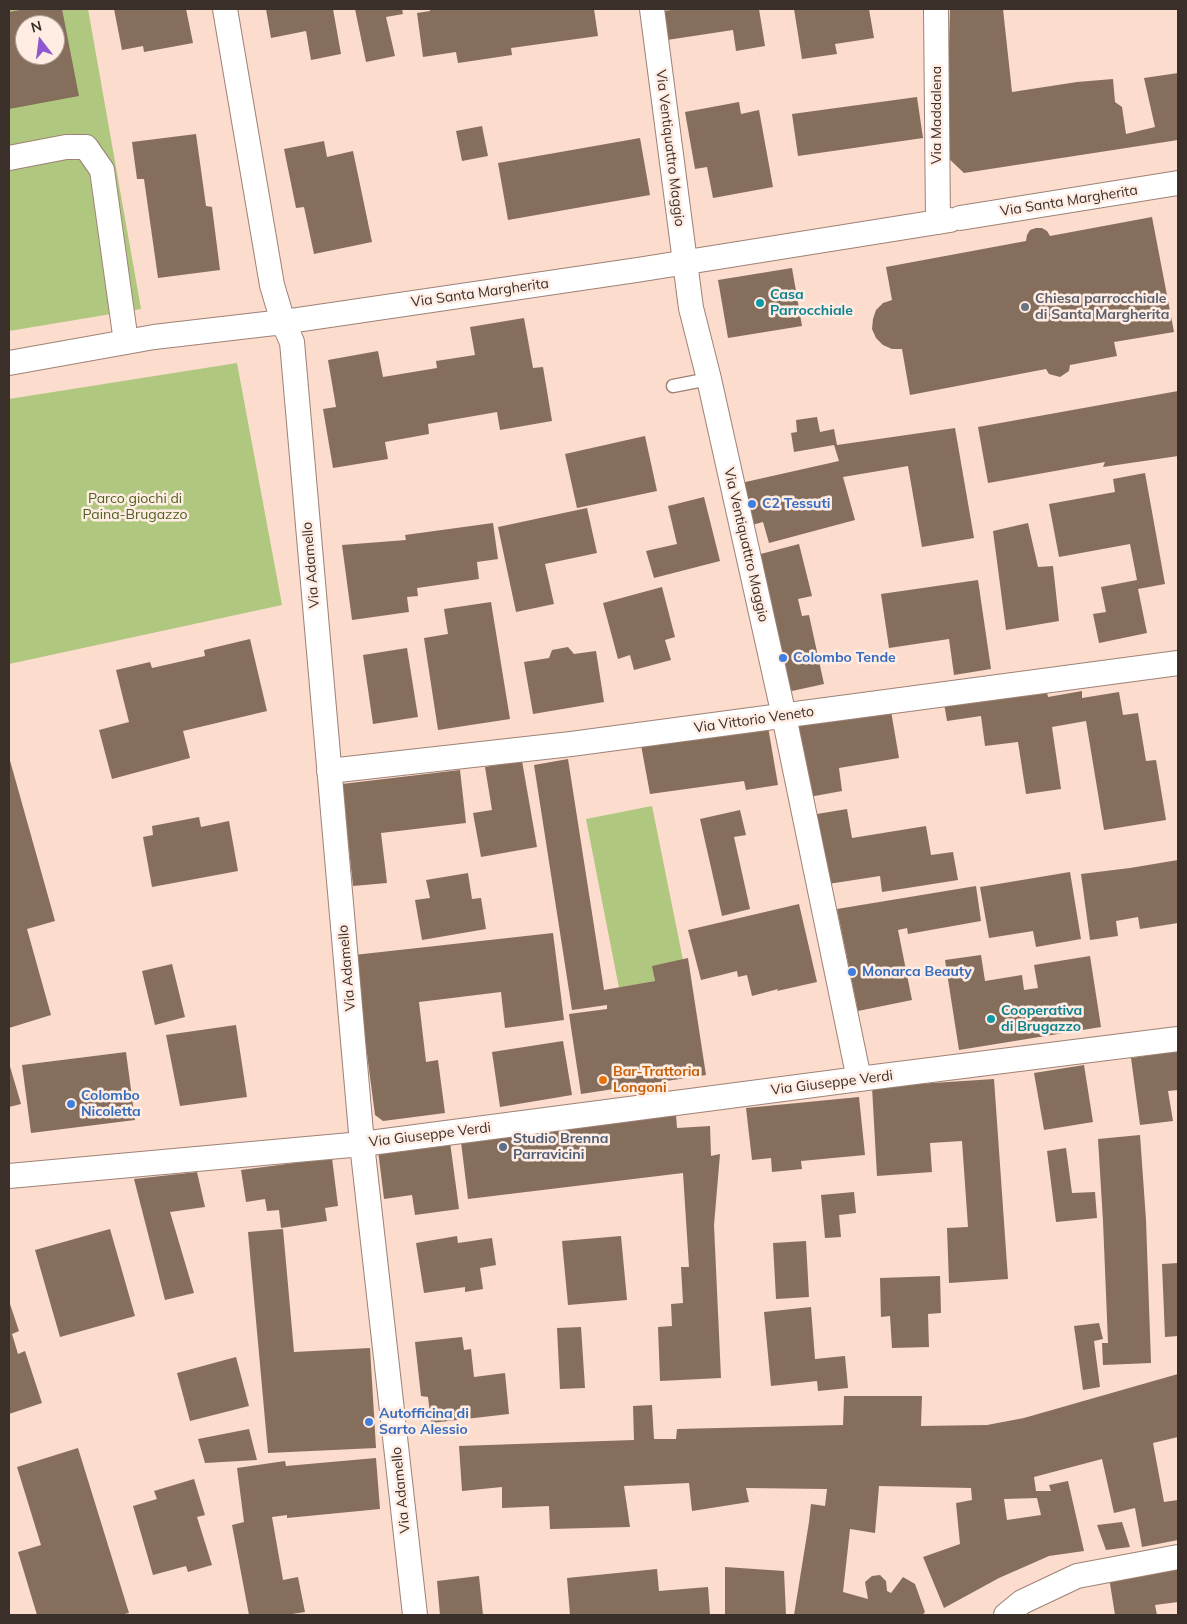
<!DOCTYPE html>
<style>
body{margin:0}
#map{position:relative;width:1187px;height:1624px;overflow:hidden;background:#fbdccd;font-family:Mulish,sans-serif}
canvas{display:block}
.frame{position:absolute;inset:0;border:10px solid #3b2f2a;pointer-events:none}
.north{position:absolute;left:15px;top:15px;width:50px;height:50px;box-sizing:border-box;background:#ffece3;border:1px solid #b1a099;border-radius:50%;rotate:345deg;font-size:14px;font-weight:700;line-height:20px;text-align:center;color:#3b2f2a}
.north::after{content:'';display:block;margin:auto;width:18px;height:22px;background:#9058d0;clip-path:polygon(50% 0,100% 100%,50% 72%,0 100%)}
</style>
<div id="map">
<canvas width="1187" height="1624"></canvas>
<div class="frame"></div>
<div class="north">N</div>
</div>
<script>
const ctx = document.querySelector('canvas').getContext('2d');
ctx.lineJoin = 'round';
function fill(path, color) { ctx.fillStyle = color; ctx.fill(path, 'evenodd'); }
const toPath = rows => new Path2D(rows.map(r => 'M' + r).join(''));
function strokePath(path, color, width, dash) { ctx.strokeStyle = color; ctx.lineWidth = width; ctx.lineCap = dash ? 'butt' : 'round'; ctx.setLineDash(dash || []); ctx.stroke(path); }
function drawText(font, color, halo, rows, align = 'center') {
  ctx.font = font + ' Mulish,sans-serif'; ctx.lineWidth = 5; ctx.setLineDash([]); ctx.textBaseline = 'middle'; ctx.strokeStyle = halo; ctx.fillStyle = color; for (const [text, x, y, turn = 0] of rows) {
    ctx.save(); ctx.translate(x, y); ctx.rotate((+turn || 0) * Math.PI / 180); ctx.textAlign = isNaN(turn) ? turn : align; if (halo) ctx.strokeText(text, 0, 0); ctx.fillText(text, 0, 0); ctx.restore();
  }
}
const green = toPath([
 [9,9,88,9,141,309,9,331],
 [25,25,55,25,55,55,25,55],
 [237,363,282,605,9,664,9,399],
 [652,806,683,960,653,966,655,981,619,988,586,819]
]);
const building = toPath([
 [26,9,62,9,79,96,9,109,9,12],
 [25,25,55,25,55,55,25,55],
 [114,9,186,9,193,43,144,52,143,46,122,50],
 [266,9,333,9,341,54,311,60,306,31,271,38],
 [355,9,402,9,403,14,386,17,395,56,366,62],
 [430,9,594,9,598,36,511,48,512,55,458,63,456,52,423,57,417,13,430,11],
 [680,9,759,9,765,46,736,51,733,30,667,40,663,11],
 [794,9,869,9,874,38,835,44,837,54,802,59],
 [950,9,1003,9,1012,92,1077,82,1113,79,1115,102,1122,107,1126,134,1155,127,1144,78,1178,73,1178,140,964,173,946,156],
 [917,97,923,138,798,156,792,114],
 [739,102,741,114,759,110,773,187,713,198,707,167,695,169,685,112],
 [482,126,488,156,462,161,456,131],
 [196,134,206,206,212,207,220,270,158,278,144,179,137,179,132,142],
 [640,138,650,195,508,220,498,163],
 [324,141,327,157,353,151,372,242,314,254,304,207,296,208,284,149],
 [1152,217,1174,332,1114,342,1117,356,1070,365,1069,371,1060,377,1049,374,1046,369,910,395,902,349,892,349,883,345,876,338,872,329,873,319,876,310,883,303,892,300,886,267,1026,241,1027,235,1030,230,1036,228,1042,228,1047,231,1050,236],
 [792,268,802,326,728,338,718,280],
 [524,318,533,368,543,367,552,421,500,430,497,412,428,424,429,434,385,442,388,459,333,468,323,409,336,407,328,360,378,351,383,377,437,368,436,361,475,355,470,327],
 [1178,391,1178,456,1103,467,1105,462,988,483,978,427],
 [817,417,820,432,834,429,837,445,955,428,974,538,922,547,908,466,843,477,855,520,769,543,763,522,752,525,741,483,839,461,834,445,794,452,791,433,797,432,796,420],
 [645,436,657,491,577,508,565,454],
 [1145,473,1165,584,1138,589,1147,633,1099,643,1093,614,1106,612,1101,587,1137,580,1130,544,1059,557,1049,504,1115,492,1113,479],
 [704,497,720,561,654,578,646,551,677,544,668,506],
 [587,508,597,553,545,564,554,604,516,612,498,527],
 [493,523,498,559,477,562,479,579,417,588,418,596,407,597,409,612,352,620,342,545,406,540,405,535],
 [1028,523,1038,567,1053,566,1059,621,1006,630,993,531],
 [799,544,812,596,798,599,802,616,809,615,824,684,792,691,782,682,753,556],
 [978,580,991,669,954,675,949,639,889,648,881,594],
 [662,587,675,637,665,640,671,660,634,670,630,655,618,659,603,603],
 [491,602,510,719,438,730,424,638,448,634,444,609],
 [250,639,267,711,183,731,190,758,112,779,99,730,129,722,116,670,150,662,152,668,205,656,204,650],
 [568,647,574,654,596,651,604,702,533,714,524,662,549,658,552,650],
 [407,648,418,717,373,724,363,655],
 [1046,688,1048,697,1082,691,1082,698,1119,692,1123,715,1138,713,1146,761,1156,760,1166,820,1104,830,1086,721,1052,727,1061,789,1026,794,1018,742,985,746,981,716,947,721,944,703],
 [890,705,899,758,839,768,842,791,809,797,796,721],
 [767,721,778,785,746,790,744,781,650,794,641,745],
 [9,757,55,921,27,929,51,1015,9,1028],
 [568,759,604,990,655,981,652,966,688,958,706,1075,581,1094,569,1014,607,1009,607,1005,572,1010,534,765],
 [522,761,537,847,481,857,473,813,492,810,485,767],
 [460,770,466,823,381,833,387,883,353,886,342,784],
 [847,809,852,838,926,826,931,855,953,852,958,880,882,892,880,876,828,884,817,814],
 [740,810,746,835,734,837,750,909,722,916,700,819],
 [199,817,201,827,229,821,238,871,152,887,143,837,153,835,152,826],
 [1178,860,1178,923,1140,929,1138,917,1116,921,1118,936,1090,940,1081,874,1130,868],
 [1070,872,1081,939,1036,947,1033,931,989,938,980,887],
 [468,873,472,899,481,898,486,929,422,940,415,900,430,898,426,880],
 [976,886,981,921,908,934,907,928,898,930,912,1000,858,1011,837,909],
 [799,904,817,982,777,991,778,989,752,996,747,975,738,977,737,971,701,980,688,930],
 [553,933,564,1020,505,1028,501,992,419,1002,426,1062,438,1060,445,1113,383,1121,375,1115,354,955],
 [981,955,985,981,1022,975,1024,990,1038,988,1034,965,1090,956,1101,1027,959,1050,945,960],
 [172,964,185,1017,155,1025,142,971],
 [236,1025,247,1097,180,1106,166,1035],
 [563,1041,572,1095,500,1107,492,1052],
 [1178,1051,1178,1090,1168,1091,1173,1121,1140,1125,1131,1058],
 [126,1052,135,1120,31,1133,22,1065],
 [9,1063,21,1104,9,1107],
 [1084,1065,1093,1122,1044,1130,1034,1073],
 [994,1079,1008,1279,949,1283,947,1228,968,1227,962,1141,930,1143,932,1172,877,1176,872,1087],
 [859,1097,865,1155,801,1161,802,1169,772,1172,771,1158,752,1160,746,1108],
 [676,1115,677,1128,710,1126,711,1156,720,1154,714,1225,721,1378,660,1381,658,1327,672,1326,671,1304,683,1303,681,1267,689,1267,683,1173,468,1199,461,1142],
 [1140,1135,1146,1220,1151,1363,1103,1365,1102,1343,1108,1343,1103,1221,1098,1139],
 [450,1142,459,1209,415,1215,412,1195,384,1199,378,1150],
 [1066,1148,1072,1193,1095,1192,1097,1218,1056,1222,1047,1151],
 [332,1158,338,1206,325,1208,327,1221,281,1228,279,1210,267,1211,265,1199,246,1202,241,1170],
 [197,1172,205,1207,170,1212,194,1293,165,1300,134,1179],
 [854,1192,856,1213,839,1215,841,1237,825,1238,821,1195],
 [110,1229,135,1316,60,1337,35,1250],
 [283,1229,294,1352,370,1348,376,1448,268,1453,248,1232],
 [457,1236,458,1243,492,1238,496,1265,480,1268,483,1289,465,1292,465,1287,424,1293,416,1243],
 [621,1236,627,1300,568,1305,562,1241],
 [806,1241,809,1297,776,1299,773,1243],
 [1178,1263,1178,1336,1165,1337,1162,1264],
 [940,1276,941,1313,928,1314,929,1347,892,1348,890,1316,881,1317,880,1278],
 [9,1301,19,1331,12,1334,18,1354,25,1351,42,1403,9,1414],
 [811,1307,815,1359,845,1356,848,1388,818,1391,817,1381,771,1386,764,1312],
 [1099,1323,1103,1339,1094,1341,1100,1387,1083,1390,1074,1326],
 [581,1327,585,1388,560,1389,557,1328],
 [462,1337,464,1350,471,1349,474,1377,505,1373,509,1414,431,1423,428,1397,421,1396,415,1342],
 [236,1357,249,1406,190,1421,177,1373],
 [1178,1374,1178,1437,1153,1443,1164,1502,1178,1500,1178,1540,1142,1547,1135,1508,1114,1513,1102,1459,1034,1477,1036,1491,1051,1491,1049,1485,1068,1481,1084,1551,1049,1556,999,1578,944,1608,923,1557,960,1544,956,1503,972,1500,971,1488,879,1486,875,1533,850,1529,843,1592,868,1599,865,1582,872,1576,880,1575,886,1581,887,1591,891,1593,903,1577,915,1584,925,1612,922,1615,794,1615,809,1522,811,1504,825,1506,827,1489,746,1488,749,1502,692,1511,689,1483,624,1486,630,1527,550,1529,549,1506,502,1508,502,1487,462,1491,459,1446,634,1440,633,1406,652,1405,654,1439,676,1439,677,1429,843,1425,844,1396,922,1396,921,1426,987,1425,1024,1418],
 [1037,1498,1041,1515,1007,1520,1004,1499],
 [249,1429,257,1460,205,1463,198,1439],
 [78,1448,129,1613,120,1615,37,1615,18,1552,41,1545,17,1467],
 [376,1458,380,1509,287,1518,287,1515,272,1517,283,1580,298,1577,305,1612,286,1615,249,1615,232,1525,244,1522,237,1468,285,1461,286,1466],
 [194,1479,205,1515,197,1517,212,1565,188,1572,186,1566,153,1575,133,1506,157,1499,154,1491],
 [1122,1522,1130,1547,1106,1550,1097,1525],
 [1178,1561,1178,1602,1155,1605,1157,1615,1115,1615,1108,1571],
 [725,1567,784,1571,786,1615,725,1615],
 [657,1569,659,1591,708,1587,710,1615,570,1615,567,1578],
 [479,1576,483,1615,440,1615,437,1581]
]);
const lane = toPath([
 [673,386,709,379]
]);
const street = toPath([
 [225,9,272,285,283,322,292,342,362,1144,415,1615],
 [652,9,691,308,709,379,784,716,859,1079],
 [936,9,938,222],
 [9,158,66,147,86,147,102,170,126,342],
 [960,218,1178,183],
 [9,363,154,337,283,322,637,270,950,220],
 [329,771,571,744,1178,663],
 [9,1176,362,1144,859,1079,1178,1039],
 [1006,1615,1022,1602,1077,1576,1178,1557]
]);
const markers = [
 [760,303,5,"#0f9aa8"],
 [1025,307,5,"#6b7280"],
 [752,504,5,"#3f7fe0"],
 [783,658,5,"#3f7fe0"],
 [852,972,5,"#3f7fe0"],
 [991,1019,5,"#0f9aa8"],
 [603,1080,5,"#e8710a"],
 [71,1104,5,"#3f7fe0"],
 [503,1147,5,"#5c6f8a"],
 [369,1422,5,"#3f7fe0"]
];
const streetNames = [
 ["Via Maddalena",937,115,-90],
 ["Via Ventiquattro Maggio",670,148,83],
 ["Via Santa Margherita",1069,201,-9],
 ["Via Santa Margherita",480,293,-8],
 ["Via Ventiquattro Maggio",746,545,77],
 ["Via Adamello",311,565,-95],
 ["Via Vittorio Veneto",754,720,-8],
 ["Via Adamello",347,968,-95],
 ["Via Giuseppe Verdi",832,1083,-7],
 ["Via Giuseppe Verdi",430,1135,-7],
 ["Via Adamello",401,1490,-96]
];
const cultureNames = [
 ["Casa",770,295],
 ["Parrocchiale",770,311],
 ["Cooperativa",1001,1011],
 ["di Brugazzo",1001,1027]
];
const worshipNames = [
 ["Chiesa parrocchiale",1035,299],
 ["di Santa Margherita",1035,315]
];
const parkNames = [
 ["Parco giochi di",135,499],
 ["Paina-Brugazzo",135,515]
];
const shopNames = [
 ["C2 Tessuti",762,504],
 ["Colombo Tende",793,658],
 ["Monarca Beauty",862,972],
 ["Colombo",81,1096],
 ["Nicoletta",81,1112],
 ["Autofficina di",379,1414],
 ["Sarto Alessio",379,1430]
];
const foodNames = [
 ["Bar-Trattoria",613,1072],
 ["Longoni",613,1088]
];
const serviceNames = [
 ["Studio Brenna",513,1139],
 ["Parravicini",513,1155]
];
fill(green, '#afc77e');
fill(building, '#866e5d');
strokePath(lane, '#9e8275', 15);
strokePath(street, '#9e8275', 26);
strokePath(lane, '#fff', 12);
strokePath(street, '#fff', 24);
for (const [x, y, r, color] of markers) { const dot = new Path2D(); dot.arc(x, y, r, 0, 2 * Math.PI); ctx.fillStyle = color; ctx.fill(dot); strokePath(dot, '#ffece3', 2); }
drawText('14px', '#3b2f2a', '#ffece3', streetNames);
drawText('bold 14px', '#0d838f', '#ffece3', cultureNames, 'left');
drawText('bold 14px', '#5b616d', '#ffece3', worshipNames, 'left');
drawText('14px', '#4e601f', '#ffece3', parkNames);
drawText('bold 14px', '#366cbe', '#ffece3', shopNames, 'left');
drawText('bold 14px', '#c56008', '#ffece3', foodNames, 'left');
drawText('bold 14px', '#4e5e75', '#ffece3', serviceNames, 'left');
</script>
